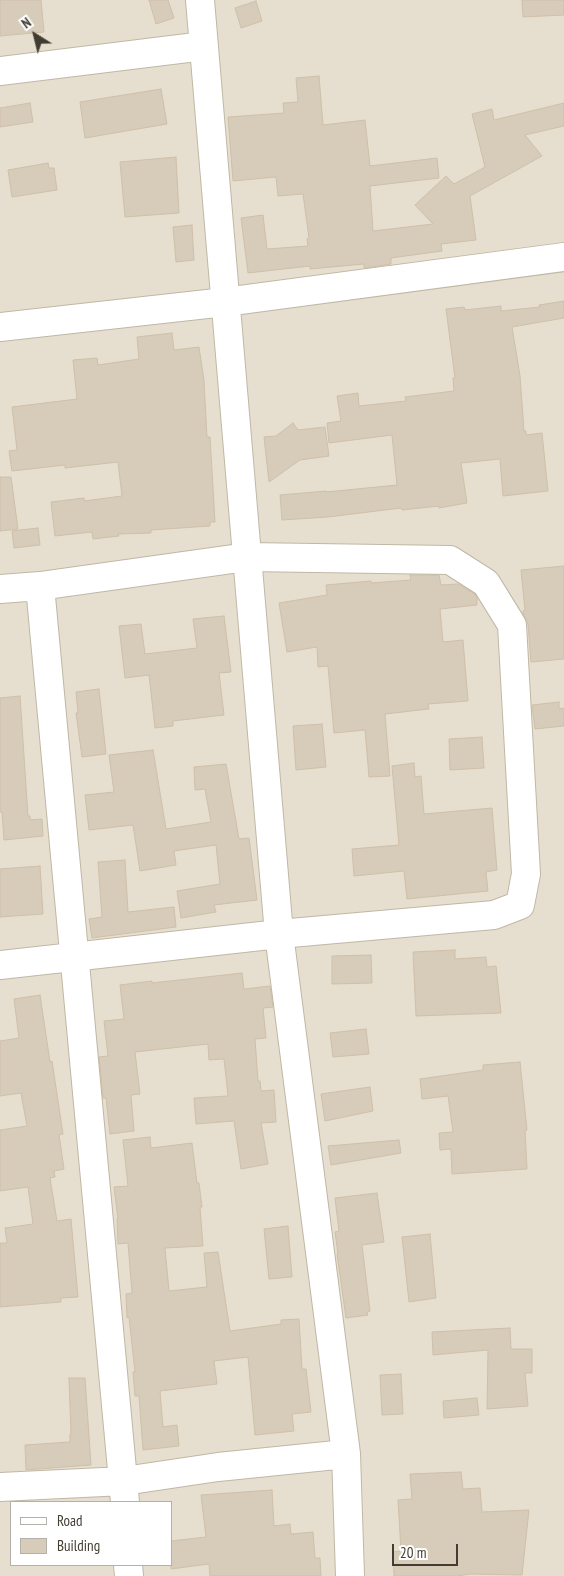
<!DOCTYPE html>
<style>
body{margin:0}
#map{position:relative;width:564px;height:1576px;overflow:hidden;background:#f2ede1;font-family:"PT Sans Narrow",sans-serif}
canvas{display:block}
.legend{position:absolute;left:10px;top:1501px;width:162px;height:65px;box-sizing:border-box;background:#fff;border:1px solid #b4b1ad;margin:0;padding:6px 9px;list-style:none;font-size:15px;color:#433c32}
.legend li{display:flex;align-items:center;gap:10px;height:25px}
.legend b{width:25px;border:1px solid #b4b1ad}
.north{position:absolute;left:10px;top:10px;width:50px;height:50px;-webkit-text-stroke:4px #fff;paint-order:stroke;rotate:324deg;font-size:14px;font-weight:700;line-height:20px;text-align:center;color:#433c32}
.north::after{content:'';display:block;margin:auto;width:18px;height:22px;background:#433c32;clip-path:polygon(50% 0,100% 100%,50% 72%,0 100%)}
.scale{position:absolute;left:392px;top:1544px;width:66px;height:22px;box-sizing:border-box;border:2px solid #433c32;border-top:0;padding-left:6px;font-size:15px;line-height:18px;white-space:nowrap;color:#433c32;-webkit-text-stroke:4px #fff;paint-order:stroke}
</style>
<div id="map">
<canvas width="564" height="1576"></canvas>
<ul class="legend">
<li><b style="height:6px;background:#fff"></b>Road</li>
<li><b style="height:14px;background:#d7cbb9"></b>Building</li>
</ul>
<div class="north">N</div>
<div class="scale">20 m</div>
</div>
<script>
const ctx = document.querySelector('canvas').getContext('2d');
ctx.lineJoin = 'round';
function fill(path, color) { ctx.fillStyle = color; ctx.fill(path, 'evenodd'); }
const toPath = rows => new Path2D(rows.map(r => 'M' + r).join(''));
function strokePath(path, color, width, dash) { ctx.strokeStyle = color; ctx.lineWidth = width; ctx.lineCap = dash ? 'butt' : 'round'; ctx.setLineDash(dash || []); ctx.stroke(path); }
const residential = toPath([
 [0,0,564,0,564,1576,0,1576],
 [11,1502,171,1502,171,1565,11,1565]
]);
const building = toPath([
 [0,0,41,0,44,32,0,36,0,0],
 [149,0,168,0,174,18,156,24,149,0],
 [522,0,564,0,564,15,523,17,522,0],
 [256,1,262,21,241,28,235,8,256,1],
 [319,76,323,125,365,120,370,166,437,158,439,178,370,186,373,231,433,224,415,205,446,176,454,184,485,167,472,114,492,109,494,120,564,103,564,126,525,135,542,156,470,196,476,240,441,244,442,251,391,258,391,264,364,268,364,264,310,269,310,266,248,273,241,218,263,215,267,249,308,246,307,239,309,238,303,194,278,196,276,177,233,181,228,117,284,113,283,103,298,102,296,78,319,76],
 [161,89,167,124,85,138,80,102,161,89],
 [30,103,33,122,0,127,0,108,30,103],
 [176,157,179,213,125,217,120,162,176,157],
 [48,163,49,168,54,168,57,190,12,197,8,170,48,163],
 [192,225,194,260,176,262,173,227,192,225],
 [564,301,564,318,512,327,520,376,524,431,526,431,526,435,542,433,548,491,503,496,500,459,461,463,467,503,439,508,439,506,402,510,401,508,328,517,282,520,280,495,326,491,326,492,397,485,392,435,329,443,327,423,341,421,337,396,358,393,359,406,406,401,405,397,454,391,453,378,455,378,446,309,464,307,465,310,501,306,501,311,540,307,539,305,564,301],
 [172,333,174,350,199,347,204,381,207,437,210,437,215,522,210,522,210,526,151,530,151,533,118,534,119,536,93,539,92,532,55,536,51,502,84,498,84,501,122,496,118,462,65,468,65,465,12,471,9,451,17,450,12,407,77,399,73,360,97,358,98,365,139,359,137,337,172,333],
 [293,423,298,430,325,427,329,456,300,460,269,482,264,437,276,436,293,423],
 [0,477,11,477,18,529,0,531,0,477],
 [38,528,40,545,14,548,12,531,38,528],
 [564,566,564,659,531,662,528,624,523,614,523,611,525,610,521,570,564,566],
 [410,575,439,575,441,585,458,584,475,594,477,598,477,605,440,609,443,642,463,640,468,701,428,704,429,709,385,714,390,776,369,777,365,730,334,733,328,666,318,667,317,647,287,652,279,603,327,595,326,585,371,581,371,583,411,580,410,575],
 [224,616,231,672,219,673,224,715,173,721,173,726,155,728,149,675,125,678,119,626,141,624,145,654,197,648,193,619,224,616],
 [99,689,106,754,82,757,76,713,78,713,76,692,99,689],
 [20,696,28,816,30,816,30,820,42,819,43,836,4,840,2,812,0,812,0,698,20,696],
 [559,702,559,709,564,708,564,726,535,729,532,705,559,702],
 [322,724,326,767,296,770,293,726,322,724],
 [482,737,484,768,450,770,449,739,482,737],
 [153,750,166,829,211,822,205,789,195,790,194,767,226,764,239,839,249,838,257,900,214,905,216,912,181,918,177,891,220,884,216,845,174,851,176,865,140,871,133,825,89,830,85,795,114,792,109,755,153,750],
 [414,763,415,777,421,776,424,814,492,808,497,870,486,872,488,891,407,899,404,871,354,876,352,849,399,845,392,766,414,763],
 [125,860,128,912,174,907,176,927,92,938,89,919,102,917,98,862,125,860],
 [40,866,43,914,0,917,0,869,40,866],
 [455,950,455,959,486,957,487,967,496,966,501,1013,416,1016,413,952,455,950],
 [371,955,372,983,332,984,332,956,371,955],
 [242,973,244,989,270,986,273,1007,263,1008,266,1038,255,1039,258,1081,260,1081,261,1091,274,1090,276,1122,261,1123,268,1164,241,1169,234,1121,196,1124,194,1098,228,1096,224,1059,209,1060,208,1044,135,1052,140,1094,131,1095,134,1131,110,1134,106,1098,103,1098,99,1057,108,1056,104,1021,124,1019,120,985,152,981,152,983,242,973],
 [40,995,50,1062,52,1061,63,1134,59,1135,64,1169,54,1171,55,1177,50,1178,57,1221,71,1219,78,1297,61,1298,61,1302,0,1307,0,1243,7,1243,5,1228,33,1224,28,1187,0,1191,0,1130,27,1126,21,1093,0,1096,0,1041,19,1038,14,999,40,995],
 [366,1029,369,1054,333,1057,330,1033,366,1029],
 [520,1062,527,1130,525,1130,527,1169,452,1174,451,1149,440,1150,439,1133,453,1132,448,1096,422,1099,420,1079,483,1070,483,1065,520,1062],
 [370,1087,373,1111,325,1121,321,1094,370,1087],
 [150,1137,151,1148,192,1143,197,1183,199,1183,202,1207,200,1207,203,1246,165,1248,169,1291,207,1287,204,1253,218,1252,230,1331,281,1324,281,1320,299,1319,302,1369,306,1369,311,1412,292,1414,294,1431,255,1435,248,1357,214,1361,217,1384,160,1391,163,1427,177,1425,179,1446,143,1450,139,1396,135,1396,133,1372,135,1372,129,1317,127,1318,126,1294,132,1293,128,1243,118,1244,117,1219,118,1219,114,1187,128,1186,123,1140,150,1137],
 [399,1140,401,1153,331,1165,328,1146,399,1140],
 [377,1193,384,1242,362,1245,370,1311,367,1312,368,1315,346,1318,337,1254,338,1254,335,1232,339,1231,335,1198,377,1193],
 [288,1226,292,1277,269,1279,264,1229,288,1226],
 [430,1234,436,1298,409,1302,402,1237,430,1234],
 [510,1328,511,1349,532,1349,532,1373,525,1373,528,1406,487,1409,488,1350,433,1355,432,1332,510,1328],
 [401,1374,403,1414,382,1415,380,1375,401,1374],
 [69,1378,85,1378,91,1465,26,1470,25,1445,70,1442,70,1434,71,1434,69,1378],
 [477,1398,479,1415,444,1418,443,1401,477,1398],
 [461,1472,463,1489,480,1488,482,1512,529,1510,522,1575,471,1574,457,1576,394,1576,393,1552,401,1551,398,1500,412,1499,410,1474,461,1472],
 [272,1490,274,1526,290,1524,291,1534,313,1532,315,1558,320,1558,321,1576,210,1576,209,1564,171,1569,171,1541,206,1537,201,1495,272,1490]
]);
const minor = toPath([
 [200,0,279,934,346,1454,350,1576],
 [0,71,204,46],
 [0,327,225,302,564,257],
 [40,586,125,1502],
 [0,589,40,586,247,557,450,560,486,583,512,625,526,874,520,905,494,915,279,934,0,965],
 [0,1487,124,1481,218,1467,346,1454],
 [128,1565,129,1576]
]);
fill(residential, '#e6dfcf');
fill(building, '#d7cbb9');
strokePath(building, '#cfc0a9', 1);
strokePath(minor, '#c0b7a6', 30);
strokePath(minor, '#fff', 28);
</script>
